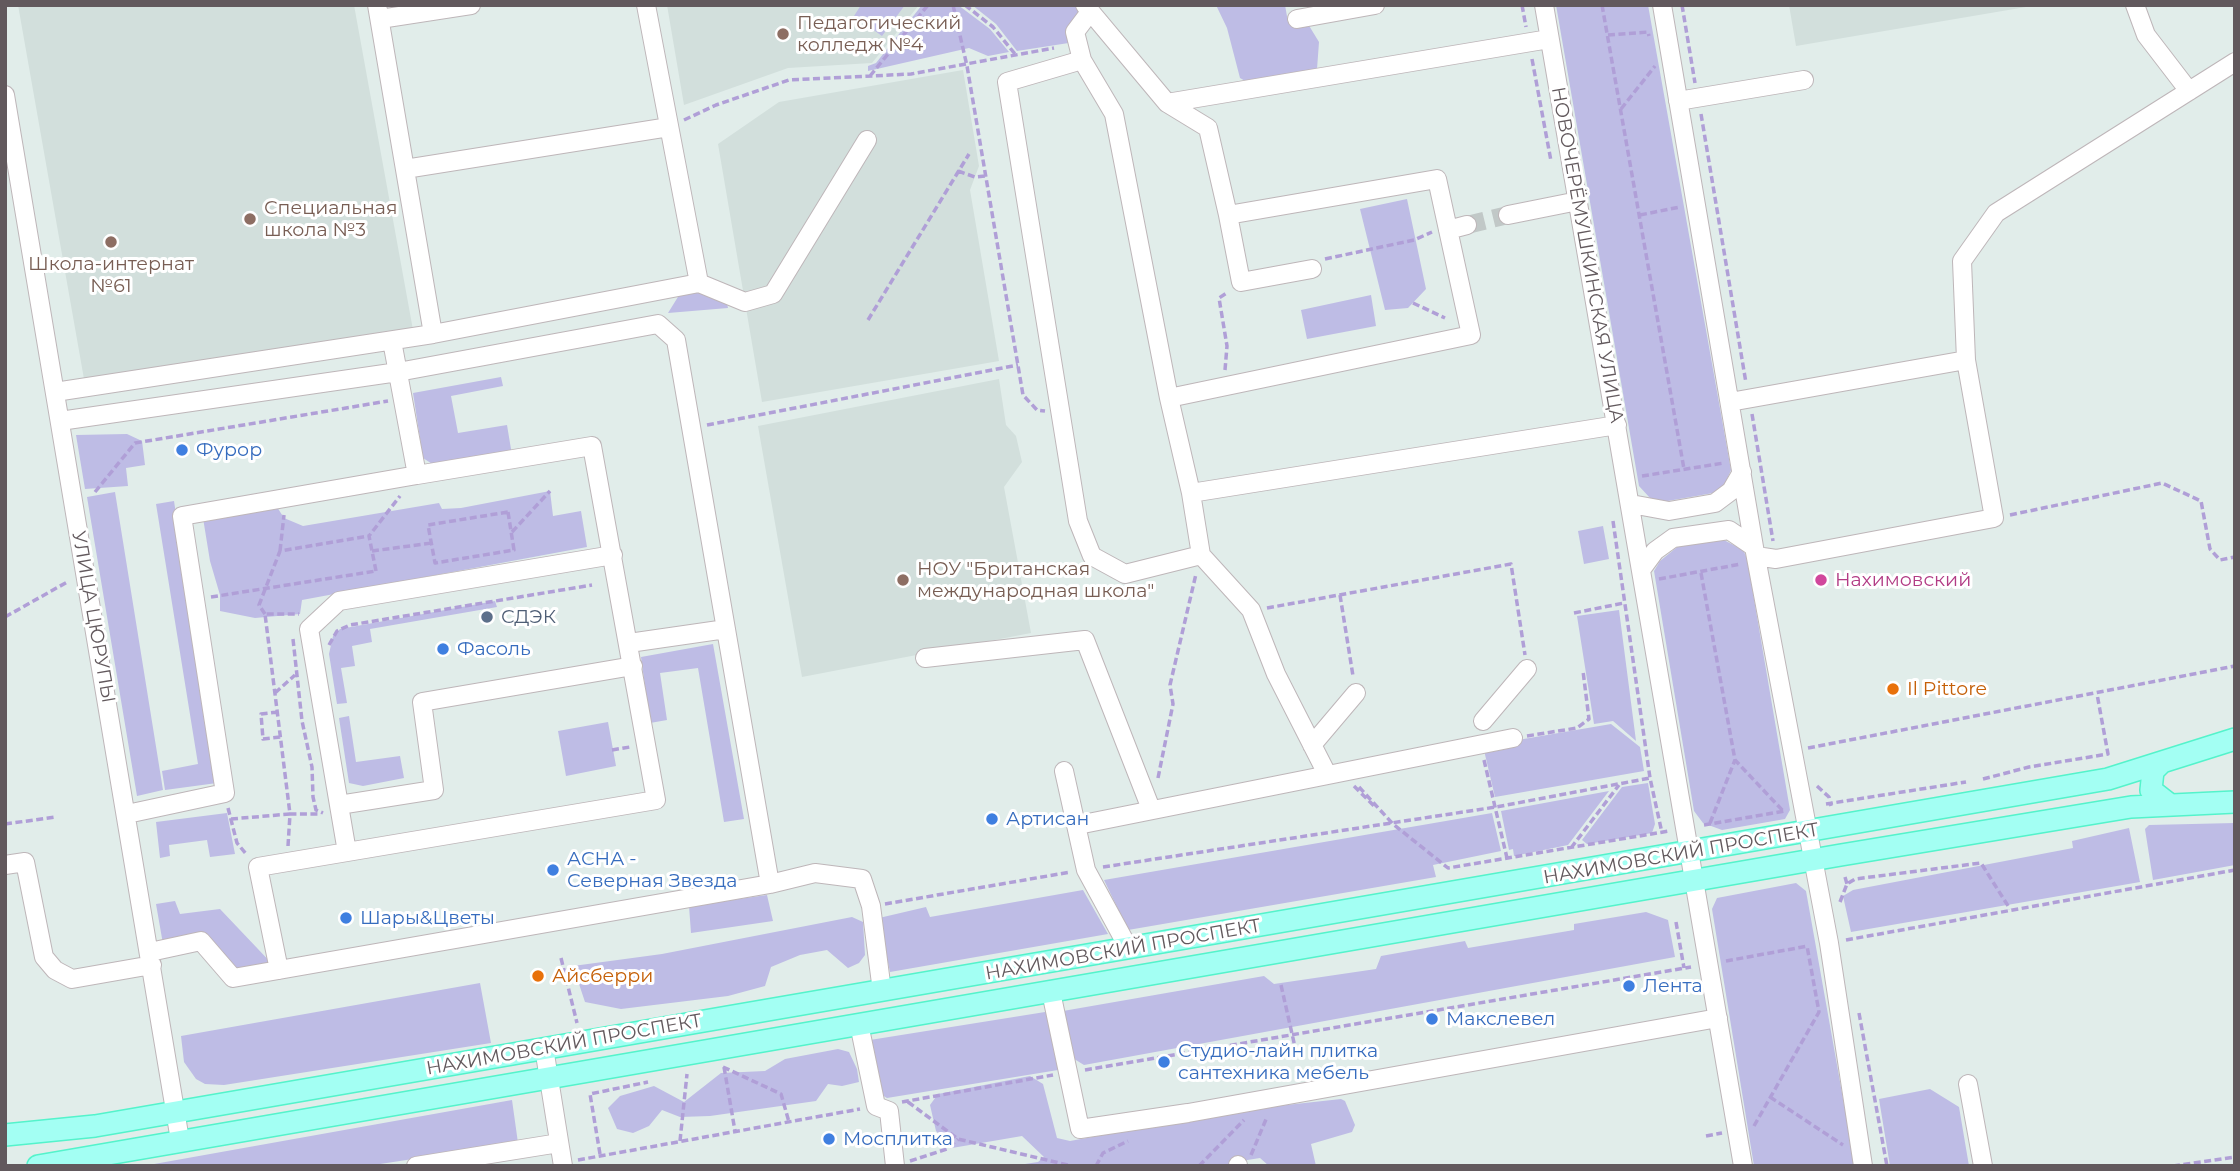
<!DOCTYPE html>
<meta charset="utf-8">
<style>
body{margin:0}
#map{position:relative;width:2240px;height:1171px;overflow:hidden;background:#e1edea;font-family:Montserrat,sans-serif}
canvas{display:block}
.frame{position:absolute;inset:0;border:7px solid #62595d;pointer-events:none}
</style>
<div id="map">
<canvas width="2240" height="1171"></canvas>
<div class="frame"></div>
</div>
<script>
const ctx = document.querySelector('canvas').getContext('2d');
ctx.lineJoin = 'round';
function fill(path, color) { ctx.fillStyle = color; ctx.fill(path, 'evenodd'); }
const toPath = rows => new Path2D(rows.map(r => 'M' + r).join(''));
function strokePath(path, color, width, dash) { ctx.strokeStyle = color; ctx.lineWidth = width; ctx.lineCap = dash ? 'butt' : 'round'; ctx.setLineDash(dash || []); ctx.stroke(path); }
function drawText(font, color, halo, rows, align = 'center') {
  ctx.font = font + ' Montserrat,sans-serif'; ctx.lineWidth = 6; ctx.setLineDash([]); ctx.textBaseline = 'middle'; ctx.strokeStyle = halo; ctx.fillStyle = color; for (const [text, x, y, turn = 0] of rows) {
    ctx.save(); ctx.translate(x, y); ctx.rotate((+turn || 0) * Math.PI / 180); ctx.textAlign = isNaN(turn) ? turn : align; if (halo) ctx.strokeText(text, 0, 0); ctx.fillText(text, 0, 0); ctx.restore();
  }
}
const education = toPath([
 [18,5,354,5,413,330,84,379],
 [667,5,919,5,872,63,788,68,684,105],
 [1789,5,2026,5,2026,7,1796,46],
 [963,70,979,166,970,190,999,361,762,402,718,144,779,102],
 [999,379,1006,425,1016,436,1022,462,1004,487,1031,633,802,677,758,426]
]);
const green = toPath([
 [861,5,905,5,882,36,854,16],
 [922,5,958,5,990,29,1009,52,988,56,969,48,868,71,868,66,876,63],
 [972,5,1079,5,1084,13,1075,42,1017,51,996,24],
 [1216,5,1285,5,1288,22,1308,24,1319,42,1317,69,1313,74,1247,82,1240,78,1227,28],
 [1556,5,1648,5,1731,470,1725,484,1713,493,1662,502,1650,498,1639,486],
 [1407,199,1426,289,1408,308,1385,310,1360,209],
 [723,285,728,308,668,313,681,292],
 [1371,295,1376,326,1307,339,1301,310],
 [501,377,503,386,451,396,458,433,507,425,512,455,437,467,423,458,413,393],
 [127,434,142,441,145,465,126,468,128,486,85,489,76,435],
 [550,491,553,516,581,511,587,547,302,600,300,614,255,618,220,611,220,595,210,561,203,518,277,507,284,518,303,526,439,503,442,509,461,508],
 [115,492,163,790,137,796,87,497],
 [174,501,217,783,165,790,162,771,198,764,156,504],
 [1603,526,1609,559,1584,564,1578,531],
 [1722,539,1743,550,1747,558,1790,810,1785,819,1722,830,1703,823,1694,811,1654,571,1660,561,1681,544],
 [495,601,497,607,370,629,372,642,352,646,355,666,341,668,347,703,337,704,329,654,333,636,340,629],
 [1619,610,1636,741,1613,721,1594,724,1577,616],
 [713,644,744,819,724,822,698,668,660,673,667,720,650,723,641,657],
 [349,716,356,762,400,756,404,778,363,786,349,783,339,718],
 [608,722,616,766,566,776,558,731],
 [1611,724,1640,747,1644,771,1495,797,1483,746],
 [1648,783,1655,824,1652,833,1587,844,1582,840,1622,787],
 [1609,791,1568,845,1514,856,1513,849,1509,850,1501,811],
 [227,813,235,854,210,857,207,840,169,845,170,856,160,858,156,822],
 [1492,813,1501,851,1433,865,1436,877,1128,930,1104,880],
 [2235,823,2235,865,2153,880,2145,829,2149,825],
 [2129,828,2140,882,1851,932,1843,896,1853,890,2073,848,2072,841],
 [1796,883,1806,891,1855,1166,1754,1166,1712,909,1717,898],
 [1083,890,1108,934,890,972,879,918,926,907,930,917],
 [767,895,773,921,691,933,689,906],
 [175,901,180,914,220,909,276,968,235,975,200,938,163,944,156,904],
 [1646,912,1668,920,1675,957,1084,1065,1071,1057,1063,1011,1264,976,1274,984,1376,969,1381,956,1465,941,1468,948,1574,930,1574,924],
 [852,917,863,922,865,955,859,963,848,968,827,950,800,955,771,967,765,986,728,996,621,1009,585,1002,573,966,662,954],
 [480,983,491,1043,224,1085,205,1084,196,1079,184,1062,181,1036],
 [1045,1012,1051,1016,1058,1070,887,1098,877,1092,870,1040],
 [838,1049,849,1052,857,1069,859,1082,842,1086,828,1084,816,1101,710,1116,680,1117,662,1110,649,1126,633,1133,617,1129,608,1108,620,1096,654,1086,684,1102,721,1073,765,1071,785,1059],
 [1030,1076,1043,1084,1057,1138,1070,1141,1241,1110,1341,1099,1345,1101,1355,1125,1352,1132,1311,1144,1316,1166,1269,1166,1260,1158,1241,1161,1237,1166,1012,1166,1038,1162,1044,1157,1022,1136,952,1148,936,1131,930,1105,938,1094],
 [1930,1089,1959,1107,1969,1166,1890,1166,1879,1099],
 [512,1100,518,1143,367,1166,143,1166]
]);
const minorTunnel = toPath([
 [1467,225,1508,215]
]);
const path = toPath([
 [953,5,967,66,1023,395,1037,410,1045,411],
 [965,5,993,27,1015,54],
 [1522,5,1526,27],
 [1602,5,1684,469],
 [1682,5,1695,83],
 [1608,35,1648,32,1649,36],
 [1532,59,1551,161],
 [870,76,928,5],
 [1621,109,1655,66],
 [1701,114,1746,383],
 [684,120,716,105,789,80,911,74,1054,48],
 [958,171,975,177,985,176],
 [1640,215,1680,207],
 [1325,259,1414,240,1432,232],
 [1413,303,1445,318],
 [868,320,969,154],
 [1225,370,1227,346,1219,298,1228,292],
 [1752,414,1773,541],
 [707,425,1018,365],
 [1642,476,1724,463],
 [95,492,135,443,388,401],
 [508,512,514,550,435,563,428,525,508,512],
 [2010,515,2162,483,2201,501,2210,549,2220,560,2235,557],
 [1613,521,1650,778,1662,833],
 [512,532,550,491],
 [280,551,284,515],
 [372,551,432,543],
 [376,571,369,536,400,496],
 [1701,573,1735,760,1784,812],
 [1659,579,1741,564],
 [1340,595,1353,676],
 [211,597,376,571],
 [1267,608,1511,564,1525,655],
 [1574,613,1624,603],
 [265,614,259,605,280,551,369,536],
 [5,617,69,581],
 [293,639,302,721,312,767,313,797,316,810,323,813],
 [329,645,337,631,350,625,592,585],
 [275,693,295,675],
 [278,712,261,714,263,739,281,737],
 [1527,736,1577,728,1589,719,1583,671],
 [1808,748,2235,666],
 [612,750,630,747],
 [1484,760,1507,858],
 [1158,778,1173,704,1170,685,1196,574],
 [1983,779,2029,767,2108,754,2097,694],
 [1354,786,1375,807],
 [1817,786,1829,797,1831,806],
 [1359,787,1393,824,1448,868,1669,831],
 [1826,804,1966,782],
 [228,808,237,843,247,855],
 [231,819,290,814,265,614,299,614],
 [1710,823,1735,760],
 [5,824,56,817],
 [1704,825,1785,811],
 [288,846,290,814,321,814],
 [1571,848,1619,785],
 [1103,867,1496,807,1650,778],
 [1845,877,1847,884],
 [1840,902,1847,884,1855,879,1981,863,2010,909],
 [885,904,1071,872],
 [1676,922,1684,968],
 [1846,940,2235,870],
 [561,958,577,1023],
 [1726,961,1808,946],
 [1281,985,1295,1047],
 [1859,1013,1887,1166],
 [723,1067,781,1094,789,1122],
 [724,1067,735,1131],
 [1085,1070,1691,967],
 [1770,1097,1843,1145],
 [902,1102,1053,1075],
 [908,1102,958,1139,1072,1166],
 [1754,1126,1819,1012,1807,946],
 [1706,1136,1722,1133],
 [680,1141,687,1074],
 [600,1154,590,1094,648,1082],
 [1251,1155,1267,1117],
 [578,1160,860,1109],
 [910,1161,947,1149,958,1139],
 [1096,1166,1103,1153,1128,1141],
 [1199,1166,1244,1120],
 [2173,1166,2235,1157]
]);
const minor = toPath([
 [1085,5,1167,103,1208,128,1228,215,1437,179,1471,335,1169,398],
 [1544,5,1743,1166],
 [1662,5,1754,547,1829,943,1863,1166],
 [2135,5,2146,35,2189,91],
 [1090,12,1075,32,1082,60,1114,114,1169,398,1191,493,1201,555,1251,610,1276,674,1327,774],
 [380,19,471,5],
 [1297,19,1375,5],
 [1082,60,1007,82,1078,521,1092,556,1125,574,1201,555],
 [5,95,180,1140],
 [1678,101,1804,80],
 [1167,103,1549,39],
 [405,169,669,127],
 [1228,215,1241,282,1312,269],
 [1508,215,1578,201],
 [1448,230,1467,225],
 [699,283,745,302,773,294,867,140],
 [433,334,699,283,646,5],
 [1966,360,1962,261,1996,213,2235,62],
 [55,392,433,334,377,5],
 [1730,402,1966,360,1994,518,1776,559,1756,556],
 [60,421,398,372,658,324,676,340,770,884,815,873,862,879,871,906,882,991],
 [1191,493,1617,425],
 [1631,504,1669,511,1715,503,1731,491,1742,472],
 [1641,570,1655,551,1673,538,1729,530,1754,547],
 [629,643,726,629],
 [925,658,1085,640,1151,809],
 [1483,721,1527,669],
 [1312,745,1356,693],
 [1064,771,1086,870,1129,949],
 [339,805,434,790,422,702,633,666],
 [127,814,225,793,182,516,417,475],
 [1078,825,1513,738],
 [347,852,309,629,339,601,613,555],
 [5,865,25,862,44,957,55,970,72,979,152,965],
 [150,952,201,941,233,978,770,884],
 [279,970,258,867,656,800,592,446,417,475,392,341],
 [1051,992,1080,1129,1188,1113,1718,1018],
 [859,1024,876,1106,889,1111,895,1166],
 [544,1048,563,1166],
 [1968,1084,1983,1166],
 [1238,1165,1238,1166],
 [416,1166,559,1143]
]);
const major = toPath([
 [2161,763,2153,771,2151,790,2169,804],
 [5,1135,95,1126,2108,779,2235,739],
 [38,1166,1841,855,2131,807,2235,802]
]);
const markers = [
 [783,34,7,"#8d6e63"],
 [250,219,7,"#8d6e63"],
 [111,242,7,"#8d6e63"],
 [182,450,7,"#3f7fe0"],
 [903,580,7,"#8d6e63"],
 [1821,580,7,"#d1479c"],
 [487,617,7,"#5c6f8a"],
 [443,649,7,"#3f7fe0"],
 [1893,689,7,"#e8710a"],
 [992,819,7,"#3f7fe0"],
 [553,870,7,"#3f7fe0"],
 [346,918,7,"#3f7fe0"],
 [538,976,7,"#e8710a"],
 [1629,986,7,"#3f7fe0"],
 [1432,1019,7,"#3f7fe0"],
 [1164,1062,7,"#3f7fe0"],
 [829,1139,7,"#3f7fe0"]
];
const educationNames = [
 ["Педагогический",797,23],
 ["колледж №4",797,45],
 ["Специальная",264,208],
 ["школа №3",264,230],
 ["Школа-интернат",111,264,"center"],
 ["№61",111,286,"center"],
 ["НОУ \"Британская",917,569],
 ["международная школа\"",917,591]
];
const streetNames = [
 ["НОВОЧЕРЁМУШКИНСКАЯ УЛИЦА",1587,255,80],
 ["УЛИЦА ЦЮРУПЫ",93,617,80],
 ["НАХИМОВСКИЙ ПРОСПЕКТ",1681,854,-10],
 ["НАХИМОВСКИЙ ПРОСПЕКТ",1123,950,-10],
 ["НАХИМОВСКИЙ ПРОСПЕКТ",564,1045,-10]
];
const shopNames = [
 ["Фурор",196,450],
 ["Фасоль",457,649],
 ["Артисан",1006,819],
 ["АСНА -",567,859],
 ["Северная Звезда",567,881],
 ["Шары&Цветы",360,918],
 ["Лента",1643,986],
 ["Макслевел",1446,1019],
 ["Студио-лайн плитка",1178,1051],
 ["сантехника мебель",1178,1073],
 ["Мосплитка",843,1139]
];
const hotelNames = [
 ["Нахимовский",1835,580]
];
const serviceNames = [
 ["СДЭК",501,617]
];
const foodNames = [
 ["Il Pittore",1907,689],
 ["Айсберри",552,976]
];
fill(education, '#d2dfdc');
fill(green, '#bebce5');
strokePath(minorTunnel, '#c1c8c7', 18, [18, 9]);
strokePath(minor, '#beb6b9', 20);
strokePath(major, '#54f3cb', 24);
strokePath(path, '#b09fd7', 3.5, [7, 3.5]);
strokePath(minor, '#fff', 18);
strokePath(major, '#a3fff3', 21);
for (const [x, y, r, color] of markers) { const dot = new Path2D(); dot.arc(x, y, r, 0, 2 * Math.PI); ctx.fillStyle = color; ctx.fill(dot); strokePath(dot, '#fff', 2.5); }
drawText('19px', '#785e54', '#fff', educationNames, 'left');
drawText('19px', '#62595d', '#fff', streetNames);
drawText('19px', '#366cbe', '#fff', shopNames, 'left');
drawText('19px', '#b23c85', '#fff', hotelNames, 'left');
drawText('19px', '#4e5e75', '#fff', serviceNames, 'left');
drawText('19px', '#c56008', '#fff', foodNames, 'left');
</script>
